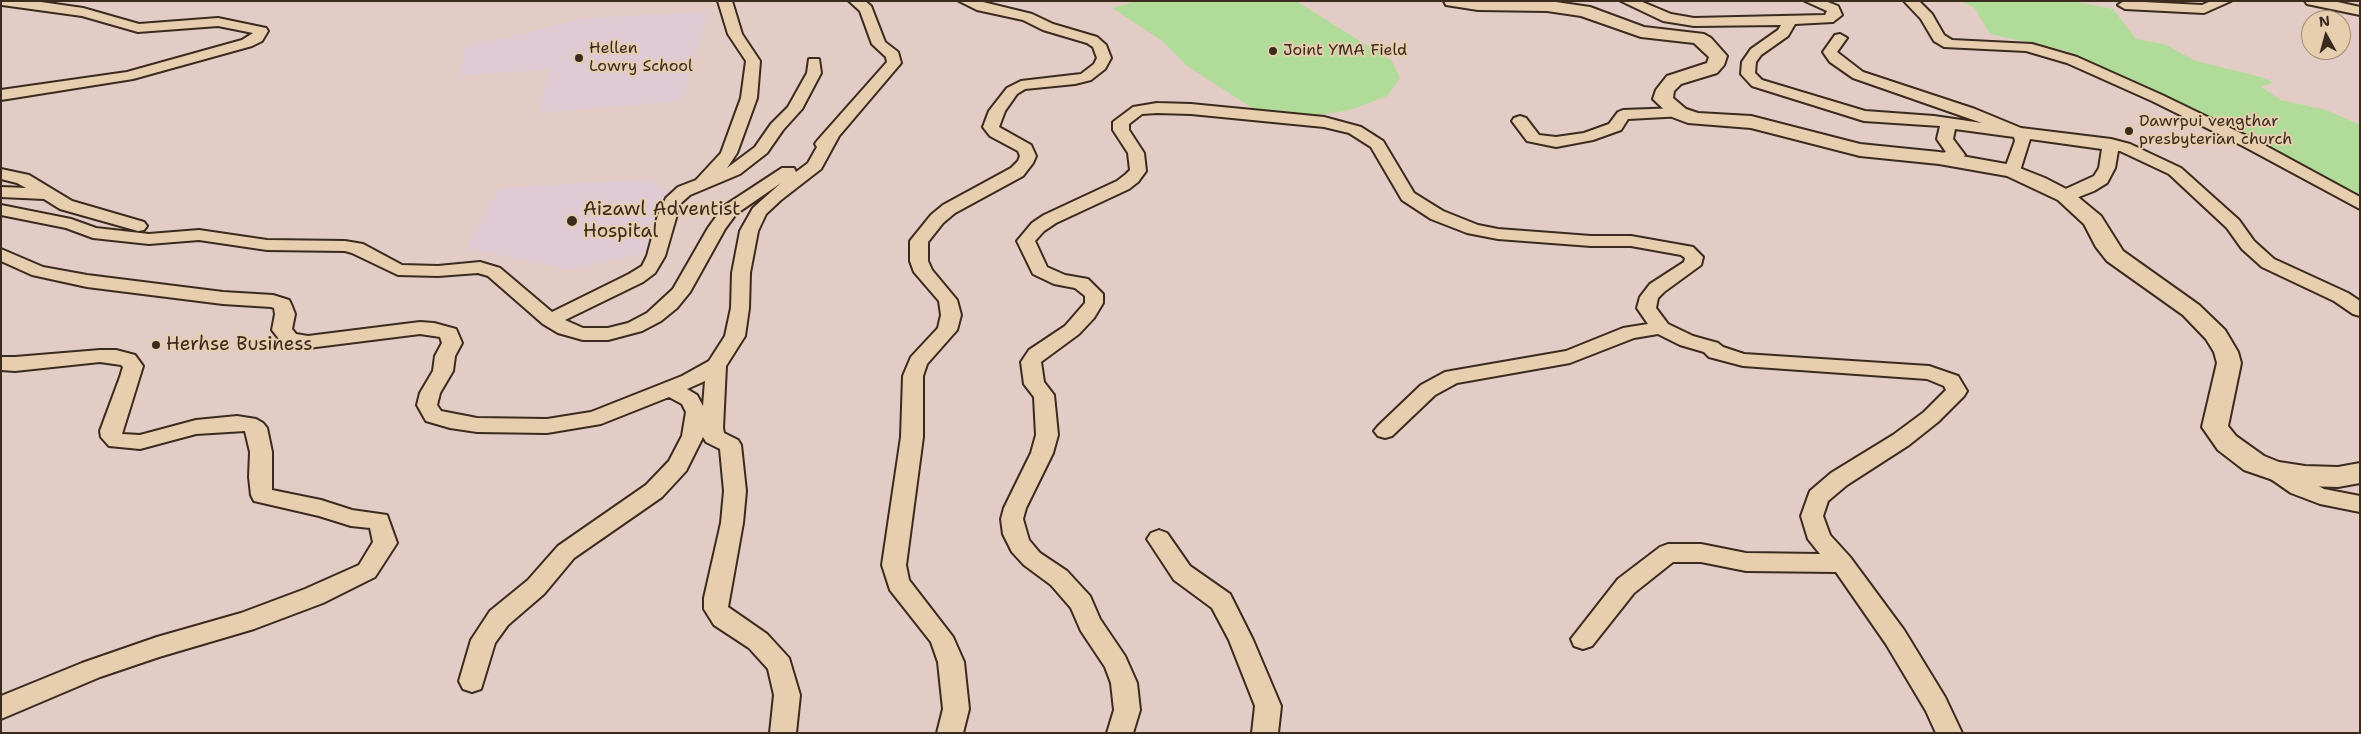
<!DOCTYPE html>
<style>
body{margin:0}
#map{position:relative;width:2361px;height:734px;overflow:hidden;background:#e3ccc5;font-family:"Shantell Sans",sans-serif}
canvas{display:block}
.frame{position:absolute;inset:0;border:2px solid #3b2a1e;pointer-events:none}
.north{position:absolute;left:2301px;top:10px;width:50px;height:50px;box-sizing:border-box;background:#e7ceaf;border:1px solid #a28c75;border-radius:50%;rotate:353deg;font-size:14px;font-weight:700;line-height:20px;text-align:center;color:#3b2a1e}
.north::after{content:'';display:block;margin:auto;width:18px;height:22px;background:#3b2a1e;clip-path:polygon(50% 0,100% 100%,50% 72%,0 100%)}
</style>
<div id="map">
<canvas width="2361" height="734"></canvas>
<div class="frame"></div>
<div class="north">N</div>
</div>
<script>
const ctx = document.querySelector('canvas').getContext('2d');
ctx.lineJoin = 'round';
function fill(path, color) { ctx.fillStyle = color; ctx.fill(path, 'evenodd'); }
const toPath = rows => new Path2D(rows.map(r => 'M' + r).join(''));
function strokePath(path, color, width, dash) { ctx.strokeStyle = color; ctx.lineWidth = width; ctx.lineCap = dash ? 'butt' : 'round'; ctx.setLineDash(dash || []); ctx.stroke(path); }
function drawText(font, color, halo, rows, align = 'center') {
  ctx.font = font + ' "Shantell Sans",sans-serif'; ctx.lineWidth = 4; ctx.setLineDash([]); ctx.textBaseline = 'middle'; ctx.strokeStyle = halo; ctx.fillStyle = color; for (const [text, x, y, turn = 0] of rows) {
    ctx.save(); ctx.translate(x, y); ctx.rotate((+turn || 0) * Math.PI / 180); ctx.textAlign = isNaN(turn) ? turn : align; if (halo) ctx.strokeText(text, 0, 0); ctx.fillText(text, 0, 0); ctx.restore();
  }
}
const built = toPath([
 [708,12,682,101,538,113,550,69,460,76,465,47,585,18],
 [649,179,670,194,653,251,569,270,467,248,499,188]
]);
const green = toPath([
 [1136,1,1296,1,1392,61,1400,78,1387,96,1350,110,1301,118,1257,111,1187,66,1161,40,1112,8],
 [1959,1,2070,1,2113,9,2136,39,2164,44,2196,61,2261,77,2273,82,2261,87,2281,100,2326,110,2360,125,2360,198,2162,95,2067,51,1990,34,1974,7]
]);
const minor = toPath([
 [1,1,34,1,83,8,139,24,218,18,266,28,268,31,262,41,252,46,133,79,1,100,1,90,127,72,242,40,253,33,218,26,138,32,82,16,2,5,1,1],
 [718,1,732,1,742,34,760,61,757,98,737,153,727,168,755,147,771,124,788,107,807,73,809,59,819,59,821,73,802,109,783,130,767,153,740,174,690,195,680,204,665,256,655,273,643,282,565,320,583,328,608,328,628,323,647,313,673,289,708,228,724,206,782,168,794,168,796,172,808,163,817,147,815,144,817,141,887,62,886,57,872,44,860,11,849,1,865,1,871,6,885,42,898,52,901,63,839,136,821,169,781,200,766,214,758,231,750,273,749,308,745,336,726,366,723,428,724,433,738,440,741,445,746,491,743,523,728,607,767,634,789,658,800,695,796,733,770,733,774,695,768,669,749,648,714,625,704,609,704,598,721,523,724,491,720,449,706,442,703,437,686,471,662,497,574,558,544,594,508,625,495,643,481,689,472,692,463,689,459,681,471,640,490,611,528,580,558,546,646,485,669,461,682,436,686,412,682,404,669,397,601,424,547,433,477,432,450,428,426,421,417,405,420,393,433,371,435,356,442,343,440,337,420,334,308,348,290,346,283,344,272,330,275,314,274,308,271,307,223,304,87,287,32,275,1,261,1,249,43,267,87,275,223,292,273,295,289,300,291,304,295,314,292,329,296,334,308,336,420,322,434,323,456,329,462,343,455,356,453,371,440,393,437,405,441,411,477,418,547,419,591,412,682,376,709,361,725,336,731,308,732,273,740,231,753,208,781,183,736,214,725,229,690,292,677,308,661,321,642,331,608,340,583,340,558,333,543,324,488,276,478,273,438,276,398,275,352,253,345,251,267,250,199,240,149,244,93,238,66,228,1,215,1,205,71,219,96,228,149,234,199,230,267,240,345,241,363,244,402,265,438,266,480,262,500,268,552,312,629,274,642,266,647,256,658,215,666,198,678,187,696,180,721,153,741,98,746,61,728,34,718,1],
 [705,381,703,406,697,395,687,389,705,381],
 [959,1,979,1,1032,14,1053,24,1097,37,1106,45,1111,58,1105,69,1091,80,1075,84,1025,89,1017,94,1005,111,999,127,1031,145,1036,156,1033,163,1023,176,955,213,943,223,928,242,928,261,932,270,957,300,961,315,957,330,927,364,923,376,923,437,906,565,909,580,953,637,964,662,969,709,963,733,937,733,943,709,938,662,931,642,890,590,882,565,901,437,903,376,911,357,938,328,941,315,939,301,914,272,910,261,910,241,931,215,943,205,1011,168,1018,161,1020,156,1018,151,990,136,983,127,989,111,1007,88,1021,81,1081,74,1094,64,1097,58,1093,47,1087,43,1043,30,1023,20,977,10,959,1],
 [1621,1,1640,1,1671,14,1694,18,1825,15,1827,11,1805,1,1825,1,1838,6,1842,15,1833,22,1795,24,1788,36,1761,55,1756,62,1755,73,1762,80,1865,111,1934,116,1982,123,1853,78,1830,62,1823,52,1835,35,1840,34,1847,38,1837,52,1863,72,1975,109,2021,128,2111,139,2130,144,2181,168,2239,220,2254,241,2274,259,2348,293,2360,301,2360,316,2353,314,2334,301,2262,267,2242,249,2227,228,2169,174,2120,151,2118,151,2115,168,2107,183,2094,191,2071,200,2059,200,2057,196,2059,192,2094,176,2099,168,2102,149,2030,139,2020,171,2018,174,2012,176,2006,174,2004,171,2015,141,2014,137,1955,129,1953,139,1965,155,1963,158,1957,160,1939,163,1933,161,1931,158,1933,155,1946,152,1937,139,1940,126,1864,121,1752,86,1741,74,1742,62,1751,49,1778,30,1781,25,1694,26,1663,21,1621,1],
 [1904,1,1919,1,1932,14,1944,35,1952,40,2032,44,2077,57,2162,95,2255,140,2360,197,2360,209,2243,146,2152,101,2067,63,2026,51,1944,47,1934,41,1921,19,1904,1],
 [2124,1,2202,5,2211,1,2231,1,2204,13,2125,9,2118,5,2124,1],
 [2305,1,2333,1,2360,7,2360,15,2307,4,2305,1],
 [1157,103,1191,104,1324,117,1361,127,1383,141,1414,193,1443,211,1478,225,1498,229,1591,236,1631,236,1693,247,1703,257,1701,265,1664,292,1658,298,1656,308,1668,324,1693,336,1718,343,1723,347,1744,354,1929,366,1958,376,1967,391,1964,396,1938,422,1909,445,1847,485,1828,501,1823,516,1830,535,1850,557,1904,630,1945,697,1962,733,1936,733,1926,711,1886,644,1836,572,1746,571,1701,562,1673,562,1634,593,1592,646,1583,649,1574,646,1571,639,1618,579,1660,547,1668,544,1701,544,1746,553,1820,554,1808,539,1801,516,1810,491,1831,473,1893,435,1924,412,1946,390,1944,386,1927,379,1743,366,1709,357,1704,352,1680,345,1658,334,1634,338,1570,363,1457,383,1435,395,1392,436,1385,438,1378,436,1374,431,1378,426,1421,385,1445,372,1566,351,1623,328,1648,324,1637,308,1640,297,1650,284,1684,262,1685,258,1681,255,1631,246,1591,246,1498,239,1467,233,1431,219,1402,200,1371,147,1349,133,1324,127,1191,114,1157,113,1142,114,1129,124,1129,130,1144,153,1146,171,1138,182,1129,189,1056,223,1044,231,1035,241,1047,267,1065,275,1088,279,1103,294,1103,303,1094,318,1079,334,1041,362,1044,382,1054,395,1058,435,1053,453,1026,508,1023,519,1029,540,1040,553,1067,571,1090,596,1100,619,1125,656,1137,683,1140,710,1133,733,1107,733,1114,710,1111,683,1105,667,1081,631,1071,608,1051,585,1024,565,1012,552,1003,534,1001,519,1004,508,1031,453,1036,435,1034,397,1024,384,1021,362,1029,350,1065,326,1085,303,1085,296,1075,288,1054,284,1033,274,1017,241,1032,223,1044,215,1117,181,1126,174,1130,170,1128,153,1113,130,1113,122,1133,107,1157,103],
 [1679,108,1687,113,1684,116,1628,119,1621,130,1593,140,1556,147,1527,141,1512,121,1514,118,1520,116,1526,118,1539,135,1556,137,1584,133,1609,124,1618,112,1623,110,1679,108],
 [1,169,29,175,72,201,144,222,147,226,144,230,138,231,60,209,44,199,1,197,1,187,26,188,17,183,1,179,1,169],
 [100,350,116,350,135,355,143,366,122,434,140,435,196,420,237,416,256,419,263,423,267,428,272,452,272,490,321,500,352,510,387,515,397,543,375,577,323,603,254,629,159,657,100,677,1,719,1,696,82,663,157,637,241,613,305,589,359,565,373,542,370,528,351,526,319,516,254,501,251,495,249,477,250,452,245,431,196,434,140,449,109,446,101,437,100,431,120,377,123,367,121,365,100,362,15,371,1,370,1,357,15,357,100,350],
 [2276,463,2324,489,2360,496,2360,512,2320,504,2291,493,2268,477,2265,471,2268,465,2276,463],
 [1159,530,1167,533,1190,566,1230,594,1253,640,1281,706,1278,733,1252,733,1255,706,1229,640,1212,608,1174,580,1151,545,1147,539,1151,533,1159,530]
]);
const tertiary = toPath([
 [1444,1,1549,1,1590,7,1644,27,1704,34,1711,38,1727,56,1724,65,1717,73,1681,84,1674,91,1673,98,1686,109,1698,113,1751,116,1860,144,1939,152,2012,165,2045,178,2072,192,2101,216,2123,251,2199,305,2225,330,2238,352,2241,363,2228,426,2236,436,2264,456,2279,462,2305,466,2338,467,2360,463,2360,483,2338,487,2305,486,2276,481,2244,470,2218,450,2202,427,2217,363,2214,352,2206,339,2183,315,2107,261,2096,247,2084,224,2058,200,2007,176,1939,164,1860,156,1751,128,1688,123,1672,117,1653,99,1656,90,1667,76,1707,63,1709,57,1694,43,1641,37,1581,16,1547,11,1478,10,1446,5,1444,1]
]);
const markers = [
 [1273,51,5,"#3b2a1e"],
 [579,58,5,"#3b2a1e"],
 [2129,131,5,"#3b2a1e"],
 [572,221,6,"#3b2a1e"],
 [156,345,5,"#3b2a1e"]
];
const farPoinames = [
 ["Hellen",589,49],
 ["Lowry School",589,67],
 ["Joint YMA Field",1283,51],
 ["Dawrpui vengthar",2139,122],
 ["presbyterian church",2139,140]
];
const poiNames = [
 ["Aizawl Adventist",583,210],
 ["Hospital",583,232],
 ["Herhse Business",166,345]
];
fill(built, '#e0cad4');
fill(green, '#b1db98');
strokePath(minor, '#3b2a1e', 4);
strokePath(tertiary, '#3b2a1e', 4);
fill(minor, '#e7ceaf');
fill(tertiary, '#e7ceaf');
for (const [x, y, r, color] of markers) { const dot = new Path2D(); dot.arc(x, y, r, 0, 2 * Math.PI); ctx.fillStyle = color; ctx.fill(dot); strokePath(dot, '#e7ceaf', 2); }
drawText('16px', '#3b2a1e', '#e7ceaf', farPoinames, 'left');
drawText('19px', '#3b2a1e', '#e7ceaf', poiNames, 'left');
</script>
